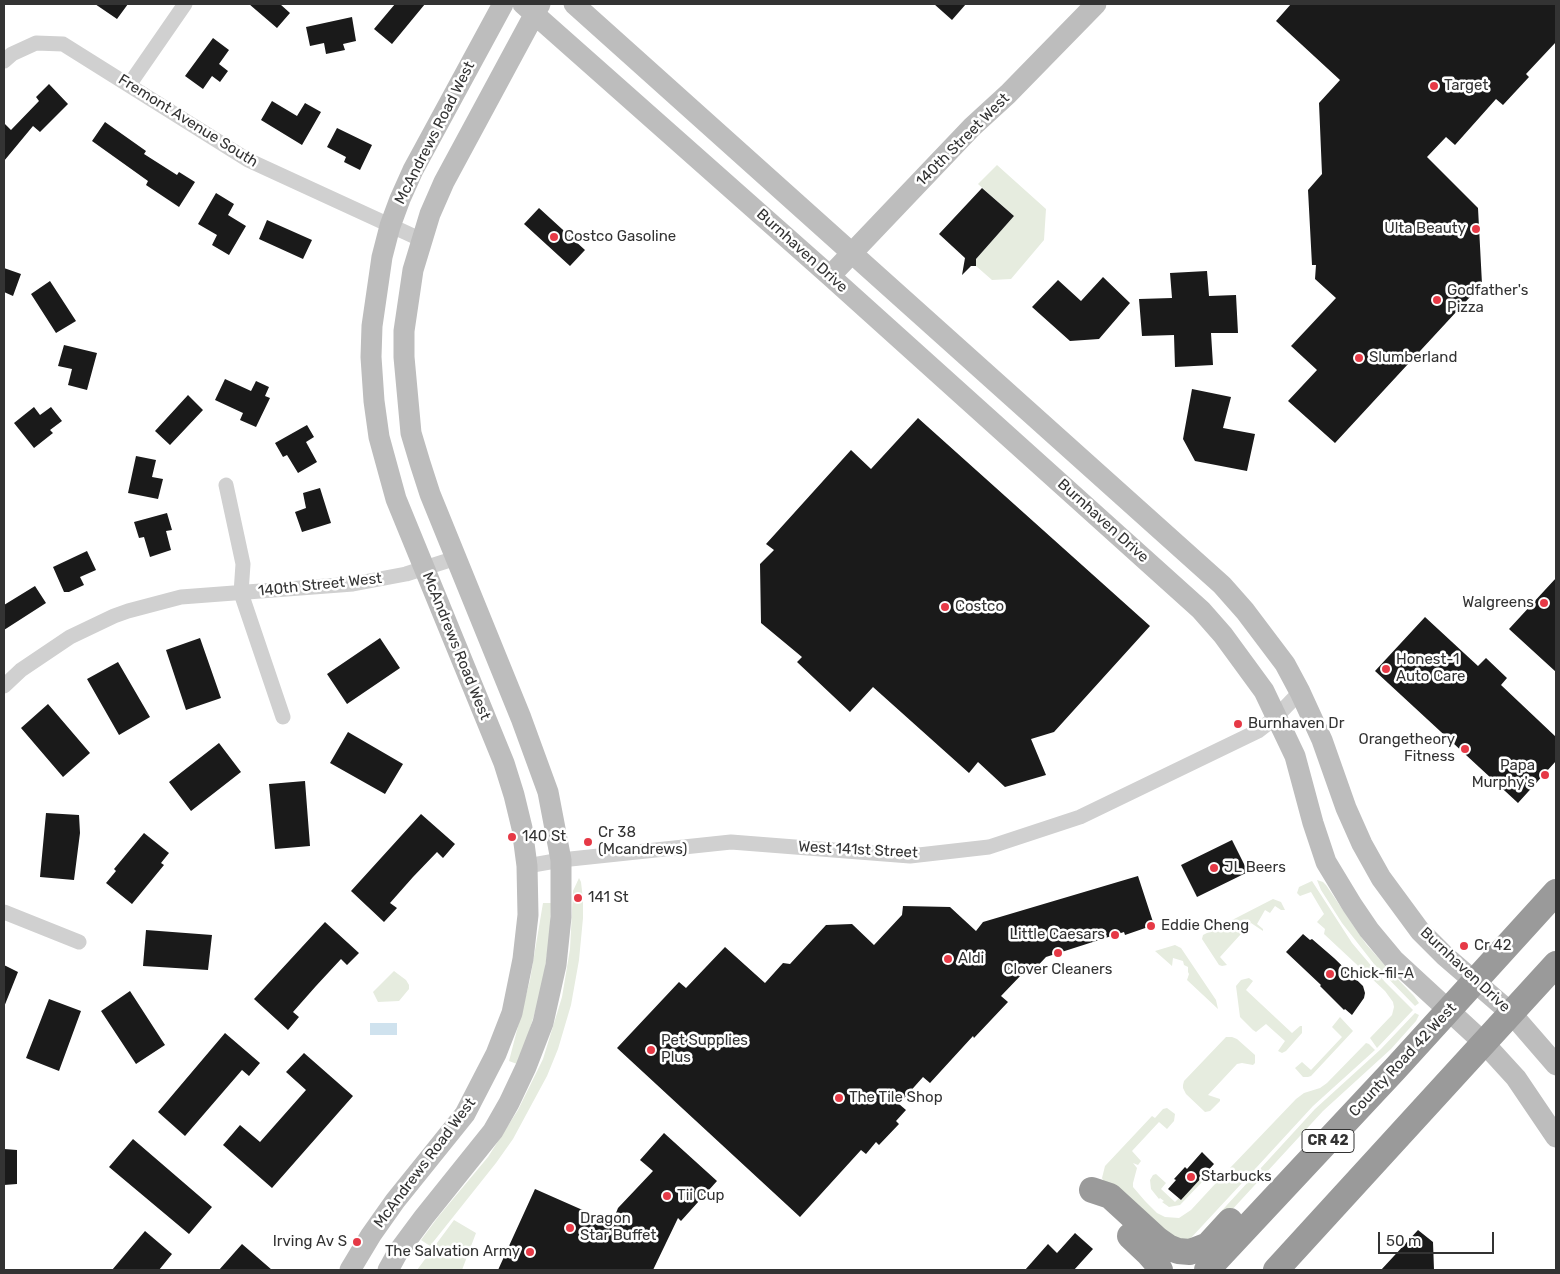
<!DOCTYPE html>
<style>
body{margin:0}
#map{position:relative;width:1560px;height:1274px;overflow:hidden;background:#fff;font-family:Rubik,sans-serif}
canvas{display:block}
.frame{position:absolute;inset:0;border:5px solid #333;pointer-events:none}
.scale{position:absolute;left:1378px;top:1232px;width:116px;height:22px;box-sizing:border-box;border:2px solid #333;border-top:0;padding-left:6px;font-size:15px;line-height:18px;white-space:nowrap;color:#333;-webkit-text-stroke:4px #fff;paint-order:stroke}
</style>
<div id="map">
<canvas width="1560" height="1274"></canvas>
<div class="frame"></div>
<div class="scale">50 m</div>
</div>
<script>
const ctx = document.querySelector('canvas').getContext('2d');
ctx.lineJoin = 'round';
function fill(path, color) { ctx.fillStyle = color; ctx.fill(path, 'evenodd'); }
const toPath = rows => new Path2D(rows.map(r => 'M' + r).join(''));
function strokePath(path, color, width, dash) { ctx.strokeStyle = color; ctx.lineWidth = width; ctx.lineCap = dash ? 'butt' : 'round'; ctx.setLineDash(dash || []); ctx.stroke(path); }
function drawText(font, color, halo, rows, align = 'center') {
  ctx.font = font + ' Rubik,sans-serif'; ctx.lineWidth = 5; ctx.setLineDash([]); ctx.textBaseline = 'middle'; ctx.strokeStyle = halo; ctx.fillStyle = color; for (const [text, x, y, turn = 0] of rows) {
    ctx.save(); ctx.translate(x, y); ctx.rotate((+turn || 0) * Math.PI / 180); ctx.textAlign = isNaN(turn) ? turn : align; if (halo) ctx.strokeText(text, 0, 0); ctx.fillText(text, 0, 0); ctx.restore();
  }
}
const green = toPath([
 [997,165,1046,209,1044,240,1011,279,992,280,976,266,976,259,1014,216,978,184],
 [579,878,581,882,583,899,583,918,579,960,571,1005,558,1049,547,1076,513,1139,496,1163,430,1246,421,1240,438,1217,488,1157,518,1110,543,1059,562,997,570,949,573,891],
 [1317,880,1323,882,1326,885,1366,944,1390,971,1414,996,1419,1003,1415,1006,1374,964,1342,923,1321,890],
 [1312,881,1352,943,1385,982,1413,1010,1377,1048,1370,1038,1392,1015,1394,1007,1393,1002,1385,991,1324,934,1325,929,1317,922,1324,914,1311,892,1300,896,1297,893,1299,887],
 [1273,899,1281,902,1285,910,1281,910,1275,906,1270,913,1265,910,1257,924,1263,929,1263,931,1251,923,1220,957,1227,965,1222,966,1219,965,1202,939,1203,935],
 [543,903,551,903,550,932,545,969,538,1002,528,1035,517,1064,509,1061,530,980],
 [1175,945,1181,948,1216,1000,1218,1009,1187,980,1189,974,1188,972,1188,967,1184,965,1183,961,1173,958,1172,966,1155,951],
 [394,971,406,980,409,985,409,989,399,1001,378,1002,373,992],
 [1249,978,1253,981,1246,990,1292,1033,1300,1026,1302,1026,1302,1033,1286,1051,1282,1053,1278,1051,1285,1041,1266,1024,1256,1032,1253,1030,1240,1017,1236,986,1241,980],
 [1415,1013,1419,1015,1416,1021,1391,1049,1323,1111,1206,1238,1193,1242,1315,1109,1381,1049],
 [1340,1017,1353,1031,1311,1076,1308,1077,1303,1077,1295,1068,1302,1062,1311,1070,1342,1037,1332,1027],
 [1226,1037,1232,1037,1237,1039,1255,1055,1255,1063,1253,1065,1242,1063,1237,1064,1208,1095,1220,1099,1220,1101,1210,1111,1205,1112,1186,1094,1183,1088,1183,1085,1184,1081],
 [1366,1043,1369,1044,1375,1050,1313,1106,1244,1181,1230,1168,1296,1099,1304,1093,1320,1088,1327,1083],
 [1167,1108,1175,1114,1174,1121,1167,1129,1159,1122,1132,1151,1141,1161,1138,1165,1133,1163,1137,1168,1133,1183,1133,1187,1145,1201,1157,1213,1165,1217,1179,1218,1191,1210,1228,1170,1242,1183,1190,1239,1182,1245,1105,1184,1102,1178,1105,1166,1152,1116,1155,1118,1163,1109],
 [1156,1174,1166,1183,1161,1189,1175,1202,1179,1198,1181,1200,1200,1179,1203,1181,1180,1205,1169,1207,1162,1202,1164,1201,1160,1198,1159,1199,1151,1189,1150,1180,1153,1175],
 [454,1220,476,1233,462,1270,417,1270]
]);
const water = toPath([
 [370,1023,397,1023,397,1035,370,1035]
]);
const building = toPath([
 [95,4,128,4,117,19],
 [249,4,280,4,290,13,277,28],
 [395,4,425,4,392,44,374,29],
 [934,4,966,4,952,20],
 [1291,4,1556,4,1556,42,1526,74,1529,77,1503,105,1496,99,1455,145,1446,137,1427,157,1478,208,1482,284,1335,443,1288,401,1317,370,1291,346,1336,298,1315,279,1316,265,1312,265,1308,190,1322,174,1319,103,1340,80,1276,21],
 [352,17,356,41,343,44,345,50,326,54,324,43,310,46,306,27],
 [213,38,229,50,219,64,228,71,220,82,212,76,203,89,185,76],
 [49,84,68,104,40,132,33,126,4,161,4,123,11,130,39,101,36,97],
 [272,101,297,116,305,103,321,112,302,145,261,120],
 [105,122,146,151,144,154,177,175,179,172,195,182,179,207,146,185,148,181,92,141],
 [337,128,372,145,360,170,344,162,346,157,327,147],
 [982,188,1014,216,976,259,976,266,971,266,962,275,965,258,939,234],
 [216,193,234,204,228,215,246,226,229,255,212,245,217,235,198,224],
 [539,208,585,250,570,266,524,224],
 [267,220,312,240,303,259,259,239],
 [4,268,21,274,13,296,4,292],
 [1207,271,1209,296,1236,295,1238,333,1211,333,1213,365,1175,367,1174,335,1142,336,1139,299,1172,298,1170,273],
 [1103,277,1130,303,1099,339,1070,341,1032,307,1058,280,1081,301],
 [50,281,76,321,56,333,31,294],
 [64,345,97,353,87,390,68,385,72,369,58,366],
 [225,379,251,391,256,381,269,387,265,396,270,398,256,427,240,420,243,413,215,400],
 [1192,389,1231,397,1223,428,1255,434,1247,471,1195,461,1183,439],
 [188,395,203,410,170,445,155,431],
 [34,407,40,415,51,407,62,421,50,430,53,433,34,448,14,423],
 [918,418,1150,626,1054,732,1031,739,1046,775,1005,787,978,762,969,773,873,687,850,712,797,662,802,657,761,623,760,564,774,550,766,544,851,450,871,469],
 [307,425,314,437,306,442,317,462,298,473,287,455,283,457,275,443],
 [136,456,156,460,152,477,163,479,158,499,128,493],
 [320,488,331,523,302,532,295,512,306,508,303,493],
 [167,513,172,530,166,531,171,550,150,557,144,537,139,538,134,522],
 [87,551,96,570,80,577,84,585,69,592,64,592,53,567],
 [1556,578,1556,672,1509,629],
 [35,586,46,603,4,630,4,605],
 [1425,617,1478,666,1486,658,1507,678,1501,685,1556,737,1556,761,1518,803,1375,671],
 [200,638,221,698,186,710,166,650],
 [380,638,400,668,347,704,327,674],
 [118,662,150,717,119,735,87,679],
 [48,704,90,753,63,777,21,728],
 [348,732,403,764,385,794,330,763],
 [219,743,241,772,191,811,169,782],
 [305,781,310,846,275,849,269,784],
 [46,813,79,815,80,833,74,880,40,877],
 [421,814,455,844,443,858,437,852,413,877,390,903,397,908,384,922,351,891],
 [144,833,169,853,161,863,164,865,132,904,106,883,116,871,114,869],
 [1232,840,1248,872,1197,897,1181,865],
 [1138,876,1154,925,1125,935,1124,932,1046,957,1029,975,1025,971,1001,996,1008,1002,974,1038,973,1036,930,1083,923,1077,899,1104,906,1110,896,1121,899,1124,879,1145,876,1142,866,1154,861,1150,800,1217,617,1048,679,982,686,988,725,947,765,983,783,963,790,964,826,925,852,924,874,945,902,915,903,906,950,907,976,931,983,922],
 [325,922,359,953,347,965,341,959,316,986,293,1012,299,1017,288,1030,254,999],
 [146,930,212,935,208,970,143,966],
 [1303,934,1310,940,1312,939,1334,958,1363,986,1365,993,1364,998,1352,1015,1345,1009,1344,1010,1320,986,1321,985,1286,952],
 [4,965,18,972,4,1007],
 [130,991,165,1045,136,1064,101,1011],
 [49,999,81,1011,59,1071,26,1058],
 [225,1033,260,1063,249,1076,242,1070,185,1136,158,1112],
 [304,1053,353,1096,272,1188,223,1145,240,1125,260,1142,306,1090,286,1072],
 [664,1133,717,1181,681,1221,678,1218,653,1270,498,1270,535,1189,612,1223,618,1208,653,1171,640,1160],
 [133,1139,212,1207,189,1234,109,1167],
 [4,1149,17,1150,17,1184,4,1185],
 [1202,1152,1214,1164,1181,1200,1168,1189,1176,1180,1174,1179,1185,1167,1187,1169],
 [1418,1230,1433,1242,1434,1270,1381,1270],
 [145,1231,172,1254,159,1270,112,1270],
 [1075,1233,1093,1249,1074,1270,1025,1270,1048,1244,1057,1253],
 [242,1244,272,1270,219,1270]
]);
const street = toPath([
 [4,61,12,54,36,43,63,44,248,160,422,240],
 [129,85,185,4],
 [226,485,243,564,241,593,283,717],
 [4,686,21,670,70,637,114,616,128,611,181,597,353,584,406,574,456,558],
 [527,866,561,860,731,842,910,856,989,847,1080,817,1258,731,1276,717,1300,692],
 [4,912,79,942]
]);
const secondary = toPath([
 [523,4,830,276,1201,610,1223,635,1264,691,1295,756,1313,823,1326,862,1352,905,1369,930,1394,960,1484,1043,1516,1078,1556,1137],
 [574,4,1222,585,1245,611,1285,664,1300,692,1322,740,1346,808,1362,844,1381,878,1420,931,1445,956,1511,1013,1556,1065],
 [830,276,972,127,1008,94,1096,4],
 [350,1270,371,1235,395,1201,465,1114,496,1054,512,1013,523,959,528,915,527,866,522,828,514,795,504,763,396,499,379,437,374,401,371,357,372,326,382,257,390,226,400,199,413,170,503,4],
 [388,1270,398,1252,424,1217,493,1131,509,1103,526,1067,543,1023,556,965,561,917,561,860,548,792,521,718,430,494,420,463,411,433,404,357,404,331,413,270,430,214,444,182,540,4]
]);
const highway = toPath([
 [1092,1190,1110,1196,1158,1240,1168,1247,1178,1251,1190,1252,1208,1245,1230,1221],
 [1130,1236,1148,1253,1155,1261,1160,1270],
 [1207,1270,1395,1069,1556,892],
 [1276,1270,1556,964]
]);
const markers = [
 [1434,86,5,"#e63946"],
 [1476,229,5,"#e63946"],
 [554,237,5,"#e63946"],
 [1437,300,5,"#e63946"],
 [1359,358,5,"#e63946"],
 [1544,603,5,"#e63946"],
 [945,607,5,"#e63946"],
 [1386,669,5,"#e63946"],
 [1238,724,5,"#e63946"],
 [1465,749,5,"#e63946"],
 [1545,775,5,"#e63946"],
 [512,837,5,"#e63946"],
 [588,842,5,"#e63946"],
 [1214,868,5,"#e63946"],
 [578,898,5,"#e63946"],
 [1151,926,5,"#e63946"],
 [1115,935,5,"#e63946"],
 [1464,946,5,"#e63946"],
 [1058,953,5,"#e63946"],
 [948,959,5,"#e63946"],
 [1330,974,5,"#e63946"],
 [651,1050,5,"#e63946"],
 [839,1098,5,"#e63946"],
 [1191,1177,5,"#e63946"],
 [667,1196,5,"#e63946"],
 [570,1228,5,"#e63946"],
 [357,1242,5,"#e63946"],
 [530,1252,5,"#e63946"]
];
const shields = [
 [1328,1141,52]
];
const shieldNames = [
 ["CR 42",1328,1141]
];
const poiNames = [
 ["Target",1444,86],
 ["Ulta Beauty",1466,229,"right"],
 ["Costco Gasoline",564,237],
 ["Godfather's",1447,291],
 ["Pizza",1447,308],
 ["Slumberland",1369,358],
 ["Walgreens",1534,603,"right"],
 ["Costco",955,607],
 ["Honest-1",1396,660],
 ["Auto Care",1396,677],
 ["Burnhaven Dr",1248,724],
 ["Orangetheory",1455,740,"right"],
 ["Fitness",1455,757,"right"],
 ["Papa",1535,766,"right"],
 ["Murphy's",1535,783,"right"],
 ["Cr 38",598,833],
 ["(Mcandrews)",598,850],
 ["140 St",522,837],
 ["JL Beers",1224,868],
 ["141 St",588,898],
 ["Eddie Cheng",1161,926],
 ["Little Caesars",1105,935,"right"],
 ["Cr 42",1474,946],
 ["Aldi",958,959],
 ["Clover Cleaners",1058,970,"center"],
 ["Chick-fil-A",1340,974],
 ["Pet Supplies",661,1041],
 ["Plus",661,1058],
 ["The Tile Shop",849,1098],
 ["Starbucks",1201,1177],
 ["Tii Cup",677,1196],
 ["Dragon",580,1219],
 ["Star Buffet",580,1236],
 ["Irving Av S",347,1242,"right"],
 ["The Salvation Army",520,1252,"right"]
];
const streetNames = [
 ["Fremont Avenue South",188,121,32],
 ["McAndrews Road West",435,133,-63],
 ["140th Street West",963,140,-45],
 ["Burnhaven Drive",802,251,42],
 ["Burnhaven Drive",1103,521,42],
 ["140th Street West",320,585,-6],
 ["McAndrews Road West",456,646,68],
 ["West 141st Street",858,850,3],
 ["Burnhaven Drive",1465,970,43],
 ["County Road 42 West",1403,1060,-47],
 ["McAndrews Road West",425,1163,-53]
];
fill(green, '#e6ecdf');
fill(water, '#cfe2ee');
fill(building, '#1a1a1a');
strokePath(street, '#d0d0d0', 15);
strokePath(secondary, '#bdbdbd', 21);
strokePath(highway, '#9a9a9a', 26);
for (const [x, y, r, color] of markers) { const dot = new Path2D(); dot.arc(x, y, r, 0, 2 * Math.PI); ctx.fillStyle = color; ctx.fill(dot); strokePath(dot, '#fff', 2); }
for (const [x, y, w] of shields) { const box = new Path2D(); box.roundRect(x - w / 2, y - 11.5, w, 23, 4); ctx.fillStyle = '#fff'; ctx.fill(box); strokePath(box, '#333', 1); }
drawText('bold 14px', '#333', null, shieldNames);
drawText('15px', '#333', '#fff', poiNames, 'left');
drawText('15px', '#333', '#fff', streetNames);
</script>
